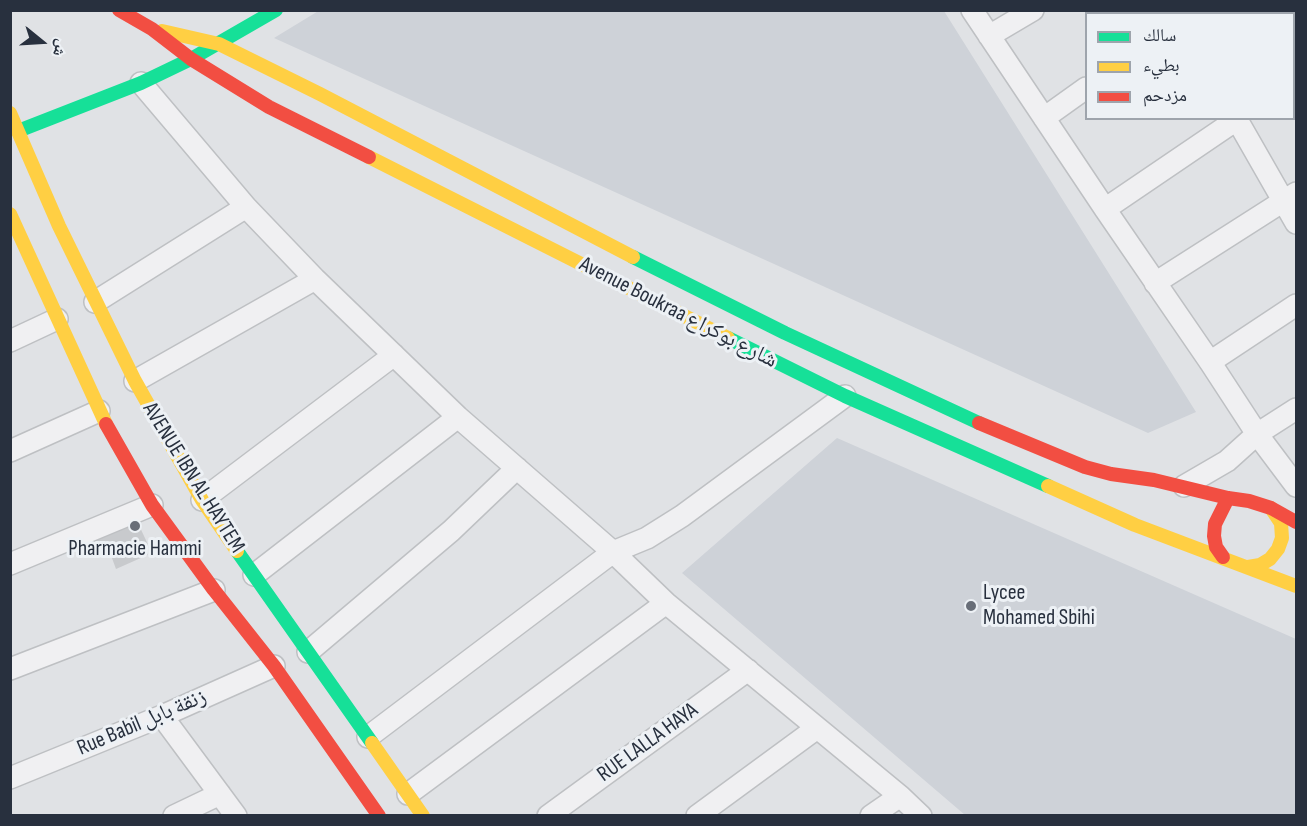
<!DOCTYPE html>
<meta charset="utf-8">
<style>
body{margin:0}
#map{position:relative;width:1307px;height:826px;overflow:hidden;background:#e0e2e5;font-family:"Sofia Sans Condensed","Noto Naskh Arabic",sans-serif}
canvas{display:block}
.frame{position:absolute;inset:0;border:12px solid #28303e;pointer-events:none}
.legend{position:absolute;left:1085px;top:12px;width:210px;height:108px;box-sizing:border-box;background:#edf1f5;border:2px solid #9ea4ac;margin:0;padding:8px 10px;list-style:none;font-size:18px;color:#28303e}
.legend li{display:flex;align-items:center;gap:12px;height:30px}
.legend b{width:30px;border:2px solid #9ea4ac}
.north{position:absolute;left:12px;top:12px;width:60px;height:60px;-webkit-text-stroke:4px #edf1f5;paint-order:stroke;rotate:108deg;font-size:16px;font-weight:700;line-height:24px;text-align:center;color:#28303e}
.north::after{content:'';display:block;margin:auto;width:21px;height:27px;background:#28303e;clip-path:polygon(50% 0,100% 100%,50% 72%,0 100%)}
</style>
<div id="map">
<canvas width="1307" height="826"></canvas>
<div class="frame"></div>
<ul class="legend">
<li><b style="height:8px;background:#16e098"></b>سالك</li>
<li><b style="height:8px;background:#ffcf43"></b>بطيء</li>
<li><b style="height:8px;background:#f24e42"></b>مزدحم</li>
</ul>
<div class="north">ش</div>
</div>
<script>
const ctx = document.querySelector('canvas').getContext('2d');
ctx.lineJoin = 'round';
function fill(path, color) { ctx.fillStyle = color; ctx.fill(path, 'evenodd'); }
const toPath = rows => new Path2D(rows.map(r => 'M' + r).join(''));
function strokePath(path, color, width, dash) { ctx.strokeStyle = color; ctx.lineWidth = width; ctx.lineCap = dash ? 'butt' : 'round'; ctx.setLineDash(dash || []); ctx.stroke(path); }
function drawText(font, color, halo, rows, align = 'center') {
  ctx.font = font + ' "Sofia Sans Condensed","Noto Naskh Arabic",sans-serif'; ctx.lineWidth = 6; ctx.setLineDash([]); ctx.textBaseline = 'middle'; ctx.strokeStyle = halo; ctx.fillStyle = color; for (const [text, x, y, turn = 0] of rows) {
    ctx.save(); ctx.translate(x, y); ctx.rotate((+turn || 0) * Math.PI / 180); ctx.textAlign = isNaN(turn) ? turn : align; if (halo) ctx.strokeText(text, 0, 0); ctx.fillText(text, 0, 0); ctx.restore();
  }
}
const built = toPath([
 [320,10,944,11,1196,412,1148,433,274,38],
 [837,438,1296,639,1296,815,965,815,682,573]
]);
const building = toPath([
 [136,519,152,553,116,569,109,550,83,558,76,542]
]);
const street = toPath([
 [972,10,1105,209,1210,362,1257,434,1296,486],
 [1172,10,1174,14],
 [1221,14,1227,10],
 [989,36,1033,10],
 [1294,82,1296,80],
 [141,83,246,207,315,279,458,417,613,552,666,603,900,796,921,816],
 [1044,118,1086,88],
 [1236,118,1296,223],
 [1105,209,1239,118],
 [1155,283,1296,193],
 [95,302,246,207],
 [10,341,57,319],
 [1210,362,1296,305],
 [135,381,315,279],
 [10,451,99,411],
 [1184,486,1227,461,1257,434,1296,409],
 [202,500,394,355],
 [10,564,152,505],
 [254,575,458,417],
 [308,652,451,531,517,468],
 [10,669,214,590],
 [162,716,236,816],
 [368,737,613,552,647,538,682,516,845,396],
 [10,778,162,716,274,666],
 [408,794,666,603],
 [174,816,220,794],
 [548,816,748,670],
 [697,816,817,728],
 [871,816,900,796]
]);
const fast = toPath([
 [18,131,141,83,191,59,276,10],
 [633,257,785,333,979,423],
 [728,338,845,396,1048,486],
 [237,551,372,743]
]);
const slow = toPath([
 [162,31,219,44,320,94,633,257],
 [10,113,59,226,135,381,202,500,237,551],
 [369,157,728,338],
 [10,214,106,424],
 [1048,486,1135,525,1296,586],
 [1248,567,1260,565,1270,559,1278,549,1282,538,1281,523,1271,508],
 [372,743,423,816]
]);
const jam = toPath([
 [119,10,152,29,191,59,269,107,369,157],
 [979,423,1085,467,1111,474,1154,480,1228,498,1249,501,1271,508,1296,522],
 [106,424,152,505,214,590,274,666,379,816],
 [1223,557,1216,547,1214,536,1215,524,1228,498]
]);
const markers = [
 [135,526,6,"#686e78"],
 [971,606,6,"#686e78"]
];
const streetNames = [
 ["Avenue Boukraa شارع بوكراع",678,313,27],
 ["AVENUE IBN AL HAYTEM",193,478,58],
 ["Rue Babil زنقة بابل",142,723,-23],
 ["RUE LALLA HAYA",648,743,-36]
];
const poiNames = [
 ["Pharmacie Hammi",135,549],
 ["Lycee",983,593,"left"],
 ["Mohamed Sbihi",983,618,"left"]
];
fill(built, '#ced2d8');
fill(building, '#c8cacd');
strokePath(street, '#bec0c3', 24);
strokePath(street, '#f0f0f2', 21);
strokePath(fast, '#16e098', 14);
strokePath(slow, '#ffcf43', 14);
strokePath(jam, '#f24e42', 14);
for (const [x, y, r, color] of markers) { const dot = new Path2D(); dot.arc(x, y, r, 0, 2 * Math.PI); ctx.fillStyle = color; ctx.fill(dot); strokePath(dot, '#edf1f5', 2); }
drawText('22px', '#28303e', '#edf1f5', streetNames);
drawText('22px', '#28303e', '#edf1f5', poiNames);
</script>
